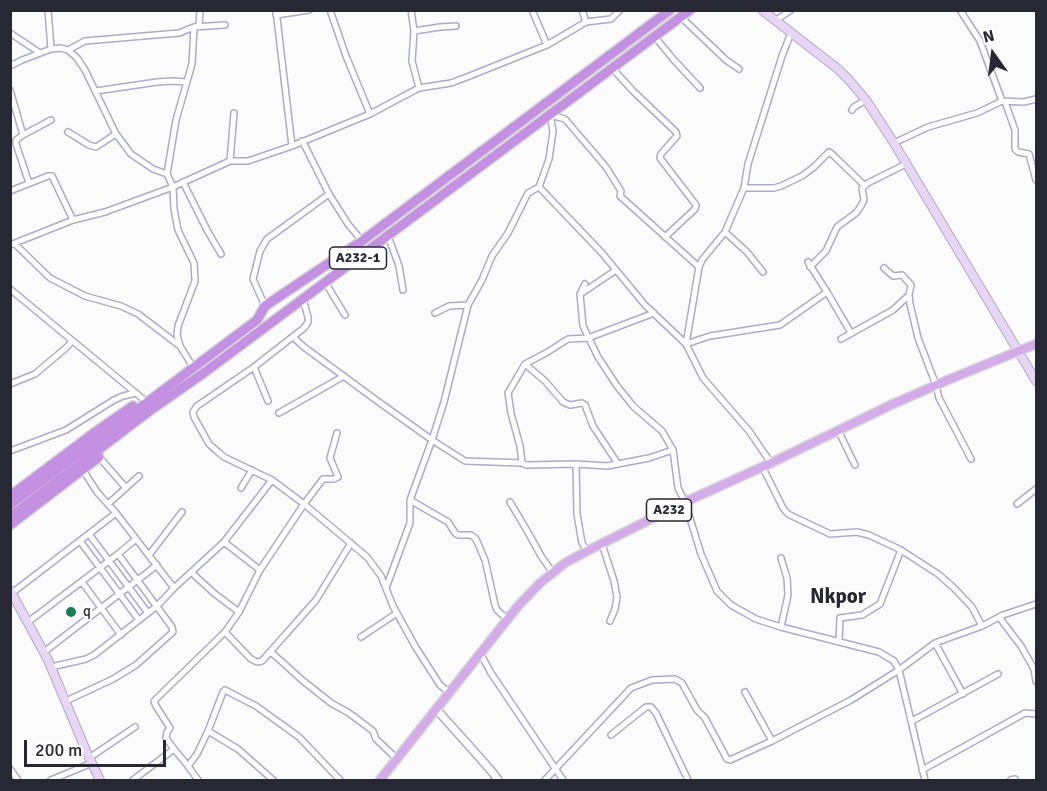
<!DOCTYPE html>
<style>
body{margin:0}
#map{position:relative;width:1047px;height:791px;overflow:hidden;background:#fbfbfb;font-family:Signika,sans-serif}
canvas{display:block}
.frame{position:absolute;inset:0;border:12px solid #282834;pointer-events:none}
.north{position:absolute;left:963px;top:24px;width:60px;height:60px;-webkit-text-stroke:4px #fff;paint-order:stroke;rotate:346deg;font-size:16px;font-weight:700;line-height:24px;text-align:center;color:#282834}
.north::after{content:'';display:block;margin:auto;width:21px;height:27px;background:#282834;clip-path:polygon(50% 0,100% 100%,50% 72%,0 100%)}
.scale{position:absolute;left:24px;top:740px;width:142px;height:27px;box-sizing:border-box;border:3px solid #282834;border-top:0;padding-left:8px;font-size:18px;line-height:21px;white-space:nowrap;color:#282834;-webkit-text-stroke:4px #fff;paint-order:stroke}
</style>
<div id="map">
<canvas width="1047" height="791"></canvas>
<div class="frame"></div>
<div class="north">N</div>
<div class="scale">200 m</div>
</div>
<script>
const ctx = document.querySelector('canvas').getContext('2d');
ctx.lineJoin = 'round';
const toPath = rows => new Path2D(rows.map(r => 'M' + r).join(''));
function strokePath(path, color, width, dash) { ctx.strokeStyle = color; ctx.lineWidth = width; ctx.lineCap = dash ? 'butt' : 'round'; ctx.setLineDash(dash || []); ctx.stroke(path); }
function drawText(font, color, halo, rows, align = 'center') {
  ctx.font = font + ' Signika,sans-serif'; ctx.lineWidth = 4.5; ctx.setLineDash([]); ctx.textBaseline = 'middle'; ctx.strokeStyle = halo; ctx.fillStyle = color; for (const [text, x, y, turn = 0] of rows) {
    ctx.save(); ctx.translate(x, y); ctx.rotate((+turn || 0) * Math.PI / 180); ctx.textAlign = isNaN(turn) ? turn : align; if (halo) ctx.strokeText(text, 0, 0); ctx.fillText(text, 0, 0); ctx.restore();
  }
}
const minor = toPath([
 [48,10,51,49],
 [276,10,292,146],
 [330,10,346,56,370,114],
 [411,10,414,31,412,61,419,88],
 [532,10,547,45],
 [582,10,586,22],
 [960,10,980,41,1002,101,1005,102,1015,130,1015,149,1018,152,1029,154,1036,180],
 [276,15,309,10],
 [681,17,726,60,739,69],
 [775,21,791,10],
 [414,31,440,27,456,26],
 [10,33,40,53],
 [655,37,674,60,700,88],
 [10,66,22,60,51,49,61,48,68,50],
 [612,68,633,91,676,132,677,136,661,154,660,158,696,205,695,209,665,237],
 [10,90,23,135,16,140,16,144,29,183],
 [96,91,157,82,173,81,186,82],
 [852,110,854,107,866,100],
 [68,132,89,145,96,147,116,134],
 [23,135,51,120],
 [302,141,307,150,329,194,348,224,362,241],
 [894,143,928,127,977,113,1002,101,1024,102,1036,99],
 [230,161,234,113],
 [167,174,153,169,131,154,116,134,85,70,77,58,68,50,85,41,179,33,194,27,225,25],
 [183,182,207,230,221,254],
 [539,187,602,253,645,305,686,344,703,378,749,431,771,463],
 [744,188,774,188,781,186,802,176,814,167,829,152,833,155,864,185],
 [10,191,48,176,52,176,73,220],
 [725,232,747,252,763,272],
 [388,236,399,266,403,290],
 [15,244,50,278,85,296,121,306,138,314,180,346,193,367],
 [10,245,73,220,105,212,173,187,230,161,248,161,292,146,370,114,419,88,451,83,467,77,547,45,586,22,611,19,620,10],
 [808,262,827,292,851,333],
 [810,267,826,251,837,227,856,213,861,206,864,200,862,188,868,183,906,164],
 [884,268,893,276,902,275,911,285,909,295,910,304,918,338,936,385,939,398,971,459],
 [325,282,345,315],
 [585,284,580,294,583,326,598,357,617,386,634,407,662,431,673,450,678,488,685,502,701,554,717,591,731,605,756,619,781,627,879,652,894,661,899,670,925,780],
 [10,289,143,399],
 [582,293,616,270],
 [303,299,308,317,308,322,304,328,254,367,197,406,193,412,194,417,209,444,218,452,224,457,272,480,304,504,367,557,381,576,393,606,415,646,440,685,449,692],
 [265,306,253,279,260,251,267,239,329,194],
 [435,313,449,306,468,305],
 [293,337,304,347,376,400,432,440,465,461,522,463,526,465,576,464,607,466,649,458,673,450],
 [841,339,893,310,909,295],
 [686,344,699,267,702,260,725,232,744,188,748,164,782,56,791,33],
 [686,344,710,336,780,325,827,292],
 [180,346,177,335,178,326,195,281,194,263,178,230,174,209,173,187,167,174,176,120,192,64,194,27,199,26,200,10],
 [525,364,545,381,563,402,570,405,582,403,585,405,593,426,618,464],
 [254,367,268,401],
 [10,384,35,374,67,347,72,341],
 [279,413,344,376],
 [838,430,855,465],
 [10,451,66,430,114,400,123,396,136,393],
 [99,457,126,488],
 [522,463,520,446,511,413,508,393,525,364,546,353,568,339,588,338,654,313],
 [576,464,577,514,582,543,587,551],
 [762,466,783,508,788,514,830,534,857,532,869,535,901,550,938,574,954,588,972,607,982,626],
 [83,470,97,492,116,513,174,588],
 [241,488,252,470],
 [410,500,448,522,455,533,458,535,471,535,476,539,485,560,495,605,497,610,507,619],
 [510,502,529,534,541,556,553,573],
 [108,504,139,476],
 [1017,504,1036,489],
 [89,534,148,613],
 [80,541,139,620],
 [224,542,260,570],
 [602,544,614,581,617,597,615,609,610,621],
 [149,555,182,512],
 [192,573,215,594,239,612],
 [82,582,121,635],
 [386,588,410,523,410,500,432,440,444,402,468,305,482,280,492,256,508,233,528,193,539,187,549,159,553,131,550,115,565,119,606,167,621,191,620,196,699,267],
 [12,593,116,513],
 [999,617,1021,646,1034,669,1036,681],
 [28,622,118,554,136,539],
 [781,627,788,595,787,578,781,558],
 [225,632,251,659,257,662,262,661,316,600,351,543],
 [361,637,397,613],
 [839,641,840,618,862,615,880,604,901,550],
 [935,643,963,694],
 [44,652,157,565],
 [271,652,302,680,331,703,349,713,373,731,376,739,397,759],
 [480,653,491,673,563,780],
 [51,667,86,659,94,655,157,606,174,588,224,542,272,480],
 [745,692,772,741],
 [66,701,113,679,136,665,173,632,172,627,118,554],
 [912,721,998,674],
 [208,731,238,749,273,780],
 [611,735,646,707,651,707,656,713,688,780],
 [174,749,166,738,167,732,170,728,156,706,154,702,156,699,225,632,239,612,260,570,304,504,323,479,334,479,338,477,330,458,337,433],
 [89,758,135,727],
 [188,766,198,780],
 [10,769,18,780],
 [922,770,1025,713,1036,714],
 [51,780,92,763],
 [133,780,174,749,188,766,197,754,208,731,223,692,225,690,256,706,299,737,340,780],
 [545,780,631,688,652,680,675,679,682,683,697,710,705,718,727,759,730,760,772,741,851,700,899,670,935,643,982,626,1003,615,1036,604],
 [1011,780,1015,779]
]);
const tertiary = toPath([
 [436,709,472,749,493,773,498,780]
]);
const secondary = toPath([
 [762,10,838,69,849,80,866,100,894,143,1036,381],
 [10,590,48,660,87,753,100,780]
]);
const primary = toPath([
 [380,780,518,606,540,583,565,563,587,551,685,502,771,463,893,404,950,379,1036,344]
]);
const trunk = toPath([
 [10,496,94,433,133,406],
 [10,505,257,320,265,306,362,241,670,10],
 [10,517,152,409,205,372,690,10],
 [10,525,99,457]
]);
const markers = [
 [71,612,6,"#1b7c54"]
];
const shields = [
 [358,258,57],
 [669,510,45]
];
const shieldNames = [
 ["A232-1",358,258],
 ["A232",669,510]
];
const poiNames = [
 ["q",83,612]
];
const districtNames = [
 ["Nkpor",838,597]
];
strokePath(minor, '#acabc9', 8);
strokePath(tertiary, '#acabc9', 10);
strokePath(secondary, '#acabc9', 10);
strokePath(primary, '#d8d8da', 11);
strokePath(trunk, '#d8d8da', 12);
strokePath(minor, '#fff', 5);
strokePath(tertiary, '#fff', 7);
strokePath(secondary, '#e9d6f4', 8);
strokePath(primary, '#d3ace9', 8);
strokePath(trunk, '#c490e2', 9);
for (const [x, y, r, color] of markers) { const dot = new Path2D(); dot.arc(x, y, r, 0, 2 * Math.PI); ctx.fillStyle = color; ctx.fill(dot); strokePath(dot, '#fff', 2); }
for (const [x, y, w] of shields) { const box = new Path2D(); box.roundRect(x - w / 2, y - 11, w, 22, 4.5); ctx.fillStyle = '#fff'; ctx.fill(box); strokePath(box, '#282834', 1.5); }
drawText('bold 14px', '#282834', null, shieldNames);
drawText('15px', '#282834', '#fff', poiNames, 'left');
drawText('bold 21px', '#282834', '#fff', districtNames);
</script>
